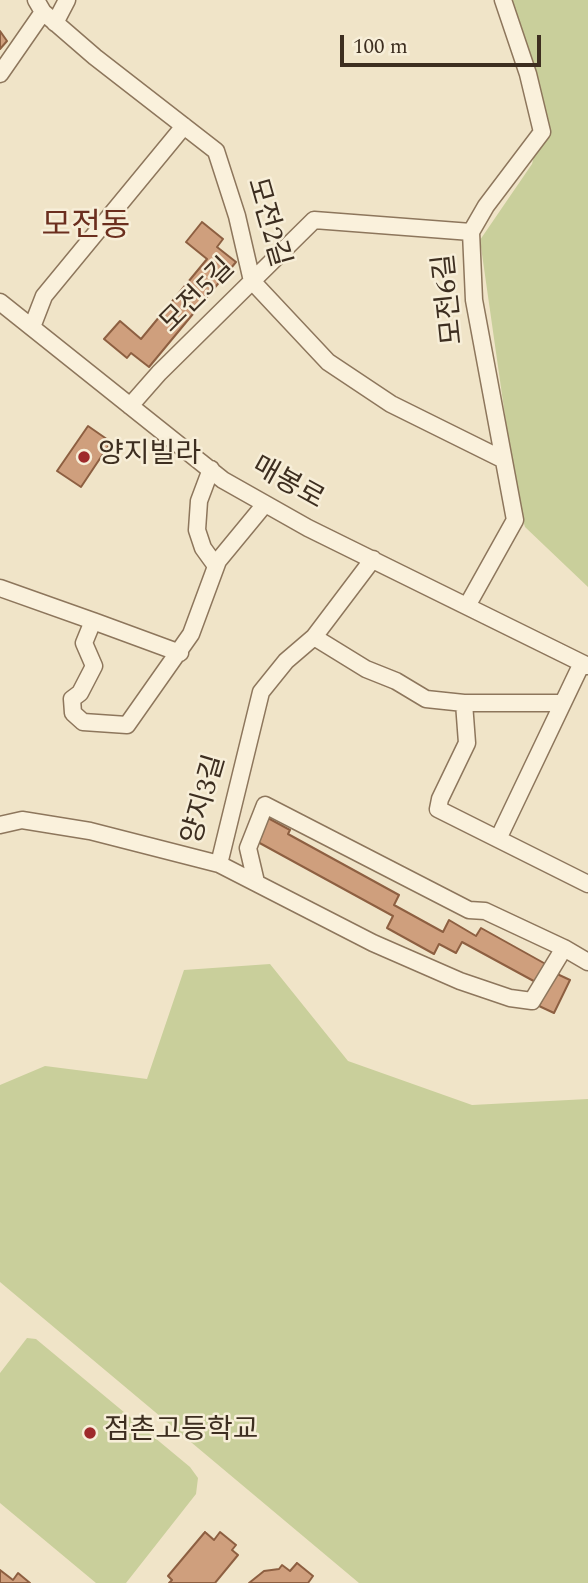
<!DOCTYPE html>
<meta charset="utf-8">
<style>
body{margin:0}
#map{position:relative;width:588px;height:1583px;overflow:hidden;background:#f0e4c8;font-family:Spectral,serif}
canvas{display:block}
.scale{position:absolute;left:340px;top:35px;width:201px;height:32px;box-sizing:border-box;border:4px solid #3d2e20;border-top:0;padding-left:9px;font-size:21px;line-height:24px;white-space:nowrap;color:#3d2e20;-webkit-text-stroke:5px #f7eed8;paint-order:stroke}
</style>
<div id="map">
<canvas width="588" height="1583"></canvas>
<div class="scale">100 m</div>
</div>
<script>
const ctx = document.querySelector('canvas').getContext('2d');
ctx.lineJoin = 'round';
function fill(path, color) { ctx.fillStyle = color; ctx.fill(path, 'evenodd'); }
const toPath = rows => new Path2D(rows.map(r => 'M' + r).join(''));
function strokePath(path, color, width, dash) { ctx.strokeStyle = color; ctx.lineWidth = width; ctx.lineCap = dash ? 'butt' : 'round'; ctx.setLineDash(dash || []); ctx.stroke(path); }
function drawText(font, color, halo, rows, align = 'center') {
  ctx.font = font + ' Spectral,"Noto Sans KR",serif'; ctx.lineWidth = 5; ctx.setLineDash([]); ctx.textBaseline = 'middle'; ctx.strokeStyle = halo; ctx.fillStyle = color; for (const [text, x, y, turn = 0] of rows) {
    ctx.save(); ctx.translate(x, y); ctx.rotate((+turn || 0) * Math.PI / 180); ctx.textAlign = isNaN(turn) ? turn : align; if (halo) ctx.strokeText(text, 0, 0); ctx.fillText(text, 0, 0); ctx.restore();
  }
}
const green = toPath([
 [512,0,588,0,588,587,525,527,517,500,480,240,532,164,539,136,528,54],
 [270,964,348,1061,472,1105,588,1099,588,1583,359,1583,0,1282,0,1085,45,1066,147,1079,184,970],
 [27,1338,36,1339,190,1467,198,1478,196,1494,126,1583,96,1583,0,1503,0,1373]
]);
const building = toPath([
 [0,31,7,41,0,49,0,31],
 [202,222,223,239,217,247,236,262,149,367,131,353,127,358,104,339,120,321,141,339,207,259,186,242,202,222],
 [88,426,111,442,81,487,57,471,88,426],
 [268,818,290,830,288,834,399,895,394,905,443,932,449,920,476,936,481,928,551,967,541,985,462,942,456,953,439,944,434,954,387,928,393,916,256,841,268,818],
 [555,973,570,980,554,1013,539,1006,555,973],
 [205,1532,214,1540,220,1532,236,1545,232,1550,238,1555,215,1583,169,1583,172,1580,168,1576,205,1532],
 [297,1563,313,1576,308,1583,249,1583,264,1571,279,1569,282,1565,290,1571,297,1563],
 [0,1570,13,1580,18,1573,30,1583,0,1583,0,1570]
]);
const minor = toPath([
 [36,0,43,12,95,57,216,151,237,216,252,281,328,362,391,404,502,459],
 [55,23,67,0],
 [0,74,43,12],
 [0,302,223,480,308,528,588,666],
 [32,327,44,296,184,126],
 [130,406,159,373,314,220,471,232],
 [211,469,199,501,197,530,203,548,216,566],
 [0,588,93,621,84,643,94,666,80,693,72,699,73,713,83,722,127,725,191,634,218,561,265,504],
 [467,606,515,520,474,300,471,232,486,206,542,132,528,74,503,0],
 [93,621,180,653],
 [314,637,366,669,396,681,426,699,464,703,467,743,440,799,438,809,588,884],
 [464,703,562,703],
 [0,825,22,820,90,831,219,864,261,692,286,661,314,637,373,559],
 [499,837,582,663],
 [219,864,373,943,460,981,510,998,532,1001,564,948,485,911,469,910,265,805,248,848,256,882],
 [564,948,588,962]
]);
const markers = [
 [84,457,7,"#9e2a2b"],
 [90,1433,7,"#9e2a2b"]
];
const streetNames = [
 ["모전2길",266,223,74],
 ["모전5길",199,297,-45],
 ["모전6길",451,299,-96],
 ["매봉로",287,485,29],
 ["양지3길",206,800,-74]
];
const poiNames = [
 ["양지빌라",98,457],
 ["점촌고등학교",104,1433]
];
const quarterNames = [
 ["모전동",86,229]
];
fill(green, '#c9cf9b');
fill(building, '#cf9f7d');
strokePath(building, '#8d5f41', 2);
strokePath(minor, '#8d765c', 19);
strokePath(minor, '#faf1dc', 16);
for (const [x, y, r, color] of markers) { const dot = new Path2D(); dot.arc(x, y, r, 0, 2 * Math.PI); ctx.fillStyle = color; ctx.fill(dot); strokePath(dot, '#f7eed8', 2.5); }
drawText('28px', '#3d2e20', '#f7eed8', streetNames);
drawText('28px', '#3d2e20', '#f7eed8', poiNames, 'left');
drawText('32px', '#6b2e1e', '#f7eed8', quarterNames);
</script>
